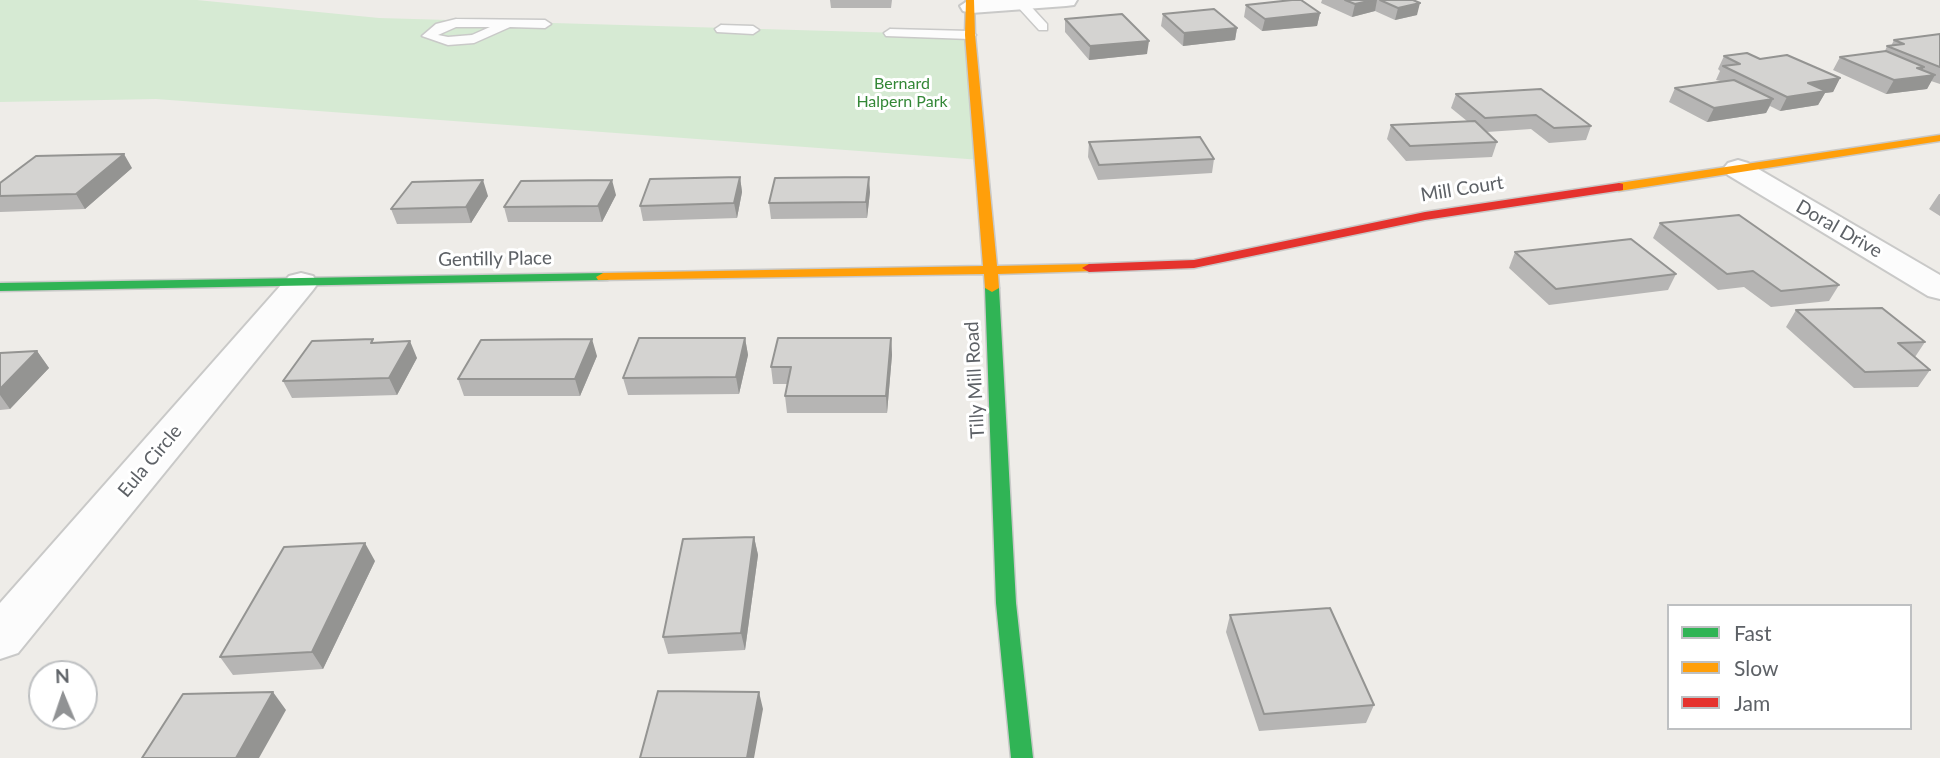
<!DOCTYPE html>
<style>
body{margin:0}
#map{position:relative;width:1940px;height:758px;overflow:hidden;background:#eeece8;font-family:Lato,sans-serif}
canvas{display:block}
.legend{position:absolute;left:1667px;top:604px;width:245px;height:126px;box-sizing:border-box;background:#fff;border:2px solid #bec0c2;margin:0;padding:9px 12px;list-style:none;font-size:21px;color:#5d6166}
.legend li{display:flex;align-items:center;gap:14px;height:35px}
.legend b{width:35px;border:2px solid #bec0c2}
.north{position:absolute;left:28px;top:660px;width:70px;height:70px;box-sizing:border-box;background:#fff;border:2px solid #bec0c2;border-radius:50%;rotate:358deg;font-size:19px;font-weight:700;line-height:28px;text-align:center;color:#5d6166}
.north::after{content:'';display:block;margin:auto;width:24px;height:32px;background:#909294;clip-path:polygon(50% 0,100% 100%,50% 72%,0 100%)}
</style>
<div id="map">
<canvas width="1940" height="758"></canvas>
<ul class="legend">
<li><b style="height:9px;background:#30b455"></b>Fast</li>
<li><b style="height:9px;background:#ff9f0a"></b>Slow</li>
<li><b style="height:9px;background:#e5322d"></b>Jam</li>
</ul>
<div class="north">N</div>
</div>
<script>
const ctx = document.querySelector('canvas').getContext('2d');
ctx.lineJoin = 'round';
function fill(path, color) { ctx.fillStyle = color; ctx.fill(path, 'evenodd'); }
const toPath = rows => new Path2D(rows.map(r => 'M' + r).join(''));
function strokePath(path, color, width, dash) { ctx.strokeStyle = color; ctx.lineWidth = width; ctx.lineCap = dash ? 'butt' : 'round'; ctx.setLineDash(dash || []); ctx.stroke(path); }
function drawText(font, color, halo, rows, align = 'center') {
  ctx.font = font + ' Lato,sans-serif'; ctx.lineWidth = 6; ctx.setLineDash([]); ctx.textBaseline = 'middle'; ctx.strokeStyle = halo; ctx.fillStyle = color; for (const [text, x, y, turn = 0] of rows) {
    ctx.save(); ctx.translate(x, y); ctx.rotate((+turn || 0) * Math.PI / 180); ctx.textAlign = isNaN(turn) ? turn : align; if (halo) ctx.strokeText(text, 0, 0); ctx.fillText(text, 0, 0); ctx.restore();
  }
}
const green = toPath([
 [0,0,197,0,379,18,970,35,981,160,156,99,0,102]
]);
const lane = toPath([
 [1017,0,1025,0,1047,24,1047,30,1039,30,1017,6,1017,0],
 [456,19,545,20,551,24,545,28,510,27,474,43,448,45,422,36,436,24,456,19],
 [456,27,490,27,472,35,448,37,438,35,456,27],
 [721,25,753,26,759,30,753,34,717,32,715,29,721,25],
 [890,29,970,31,976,35,970,39,886,36,884,33,890,29]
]);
const street = toPath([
 [969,0,1077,0,1074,5,1066,6,971,13,963,11,960,6,969,0],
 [1738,160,1748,163,1940,275,1940,299,1928,296,1728,175,1723,169,1728,163,1738,160],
 [301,273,313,276,318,283,313,290,18,653,0,659,0,603,289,276,301,273]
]);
const fast = toPath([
 [603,273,610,277,608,280,0,291,0,283,603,273],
 [992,284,999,288,1016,603,1033,758,1011,758,996,603,985,288,992,284]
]);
const slow = toPath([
 [966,0,974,0,975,35,997,266,1089,264,1094,265,1096,268,1094,271,998,274,999,288,992,292,985,288,984,274,598,280,596,277,603,273,983,266,965,35,966,0],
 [1940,135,1940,141,1619,191,1613,187,1619,183,1940,135]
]);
const jam = toPath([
 [1619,183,1623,184,1623,190,1425,220,1194,268,1089,272,1082,268,1089,264,1194,260,1425,212,1619,183]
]);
const wall = toPath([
 [830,0,892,0,891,8,831,8],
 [1322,0,1413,0,1417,15,1395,20,1375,11,1352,17,1321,3],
 [1246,5,1320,13,1317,26,1262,31,1244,17],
 [1163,14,1237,28,1235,40,1183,46,1161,26],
 [1065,19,1147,54,1089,60,1065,32],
 [1940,34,1940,84,1931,81,1927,89,1886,94,1833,70,1840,57,1885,51,1887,46,1891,46,1894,40],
 [1724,56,1760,59,1840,78,1833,92,1825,93,1818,105,1780,111,1770,106,1766,113,1707,122,1669,102,1675,88,1720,81,1716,80,1720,71,1718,69],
 [1456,94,1591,126,1586,140,1549,143,1531,129,1487,132,1497,142,1492,157,1406,161,1387,139,1391,125,1467,121,1451,108],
 [1089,142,1214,159,1212,173,1098,180,1088,157],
 [132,168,85,209,0,212,0,183],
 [740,177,742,192,737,218,643,221,640,206],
 [870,192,867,218,771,219,769,203],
 [1939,194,1940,194,1940,216,1929,209],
 [616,195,602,222,508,222,504,207],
 [488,196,471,223,397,224,391,209],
 [1660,223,1839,285,1829,301,1771,307,1744,287,1718,290,1653,238],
 [1515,252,1676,274,1668,290,1549,305,1509,268],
 [1796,310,1925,342,1915,357,1930,370,1918,387,1854,388,1786,327],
 [745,338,748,355,739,394,628,395,623,378],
 [891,338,892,355,887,413,787,413,785,396,787,384,773,384,771,367],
 [374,342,417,358,397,395,292,398,283,381],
 [37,351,49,368,10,409,0,410,0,353],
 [597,356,580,396,464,396,458,379],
 [754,537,758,555,745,650,668,654,663,637],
 [375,561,323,669,233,675,220,657],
 [1230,615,1374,705,1366,723,1259,731,1226,632]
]);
const shadedWall = toPath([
 [1373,0,1377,0,1375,11,1352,17,1355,4],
 [1420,3,1417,15,1395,20,1398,8],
 [1320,13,1317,26,1262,31,1265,19],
 [1237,28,1235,40,1183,46,1184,33],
 [1149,41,1147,54,1089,60,1090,46],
 [1924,67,1918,77,1935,75,1927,89,1886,94,1894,80,1917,68],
 [1840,78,1833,92,1825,93,1818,105,1780,111,1787,97,1808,83],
 [1773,99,1766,113,1707,122,1714,108],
 [124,154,132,168,85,209,76,194],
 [740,177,742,192,737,218,734,203],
 [869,177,870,192,867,218,866,202],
 [483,180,488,196,471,223,466,207],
 [612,180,616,195,602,222,598,206],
 [745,338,748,355,739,394,736,377],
 [891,338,892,355,887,413,886,396],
 [592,339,597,356,580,396,575,379],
 [410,341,417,358,397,395,389,378],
 [37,351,49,368,10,409,0,395,0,389],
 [754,537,758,555,745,650,741,633],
 [365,543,375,561,323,669,312,652],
 [273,692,286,710,259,758,236,758],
 [759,692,763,709,754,758,747,758]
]);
const building = toPath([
 [1292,0,1301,0,1320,13,1265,19,1246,5,1292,0],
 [1345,0,1373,0,1355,4,1345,0],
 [1380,0,1413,0,1420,3,1398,8,1380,0],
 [1214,9,1237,28,1184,33,1163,14,1214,9],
 [1122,14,1149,41,1090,46,1065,19,1122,14],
 [1940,34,1940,67,1887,46,1904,44,1894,40,1940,34],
 [1886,51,1924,67,1917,68,1935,75,1894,80,1840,57,1886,51],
 [1747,53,1760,59,1787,55,1840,78,1808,83,1826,91,1787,97,1723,66,1740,64,1724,56,1747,53],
 [1734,80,1773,99,1714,108,1675,88,1734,80],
 [1541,89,1591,126,1554,128,1536,115,1485,118,1456,94,1541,89],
 [1475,121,1497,142,1410,146,1391,125,1475,121],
 [1200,137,1214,159,1099,165,1089,142,1200,137],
 [124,154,76,194,0,196,0,183,36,156,124,154],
 [740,177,734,203,640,206,650,179,740,177],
 [869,177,866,202,769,203,775,178,869,177],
 [483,180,466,207,391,209,412,182,483,180],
 [612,180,598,206,504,207,521,181,612,180],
 [1739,215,1839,285,1781,291,1753,271,1727,274,1660,223,1739,215],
 [1631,239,1676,274,1556,289,1515,252,1631,239],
 [1882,308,1925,342,1898,343,1930,370,1865,372,1796,310,1882,308],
 [639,338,745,338,736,377,623,378,639,338],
 [778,338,891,338,886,396,785,396,791,367,771,367,778,338],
 [373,339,371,343,410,341,389,378,283,381,312,341,373,339],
 [592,339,575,379,458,379,481,340,592,339],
 [37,351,0,389,0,353,37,351],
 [754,537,741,633,663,637,683,539,754,537],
 [365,543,312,652,220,657,284,547,365,543],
 [1330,608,1374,705,1264,714,1230,615,1330,608],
 [658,691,759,692,747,758,640,758,658,691],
 [273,692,236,758,142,758,183,694,273,692]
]);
const farParknames = [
 ["Bernard",902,84],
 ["Halpern Park",902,102]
];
const streetNames = [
 ["Mill Court",1462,189,-9],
 ["Doral Drive",1839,229,30],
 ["Gentilly Place",495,259,-1],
 ["Tilly Mill Road",975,380,-93],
 ["Eula Circle",150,461,-50]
];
fill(green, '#d6ead3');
strokePath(lane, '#c9c9c8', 3);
strokePath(street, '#c9c9c8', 4);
strokePath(fast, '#c9c9c8', 3);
strokePath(slow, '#c9c9c8', 3);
strokePath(jam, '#c9c9c8', 3);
fill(lane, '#fcfcfc');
fill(street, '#fcfcfc');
fill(fast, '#30b455');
fill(slow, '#ff9f0a');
fill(jam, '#e5322d');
fill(wall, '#b6b5b4');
fill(shadedWall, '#949492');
fill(building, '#d4d3d1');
strokePath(building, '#949492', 2);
drawText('16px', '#338736', '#fff', farParknames);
drawText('19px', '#5d6166', '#fff', streetNames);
</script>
